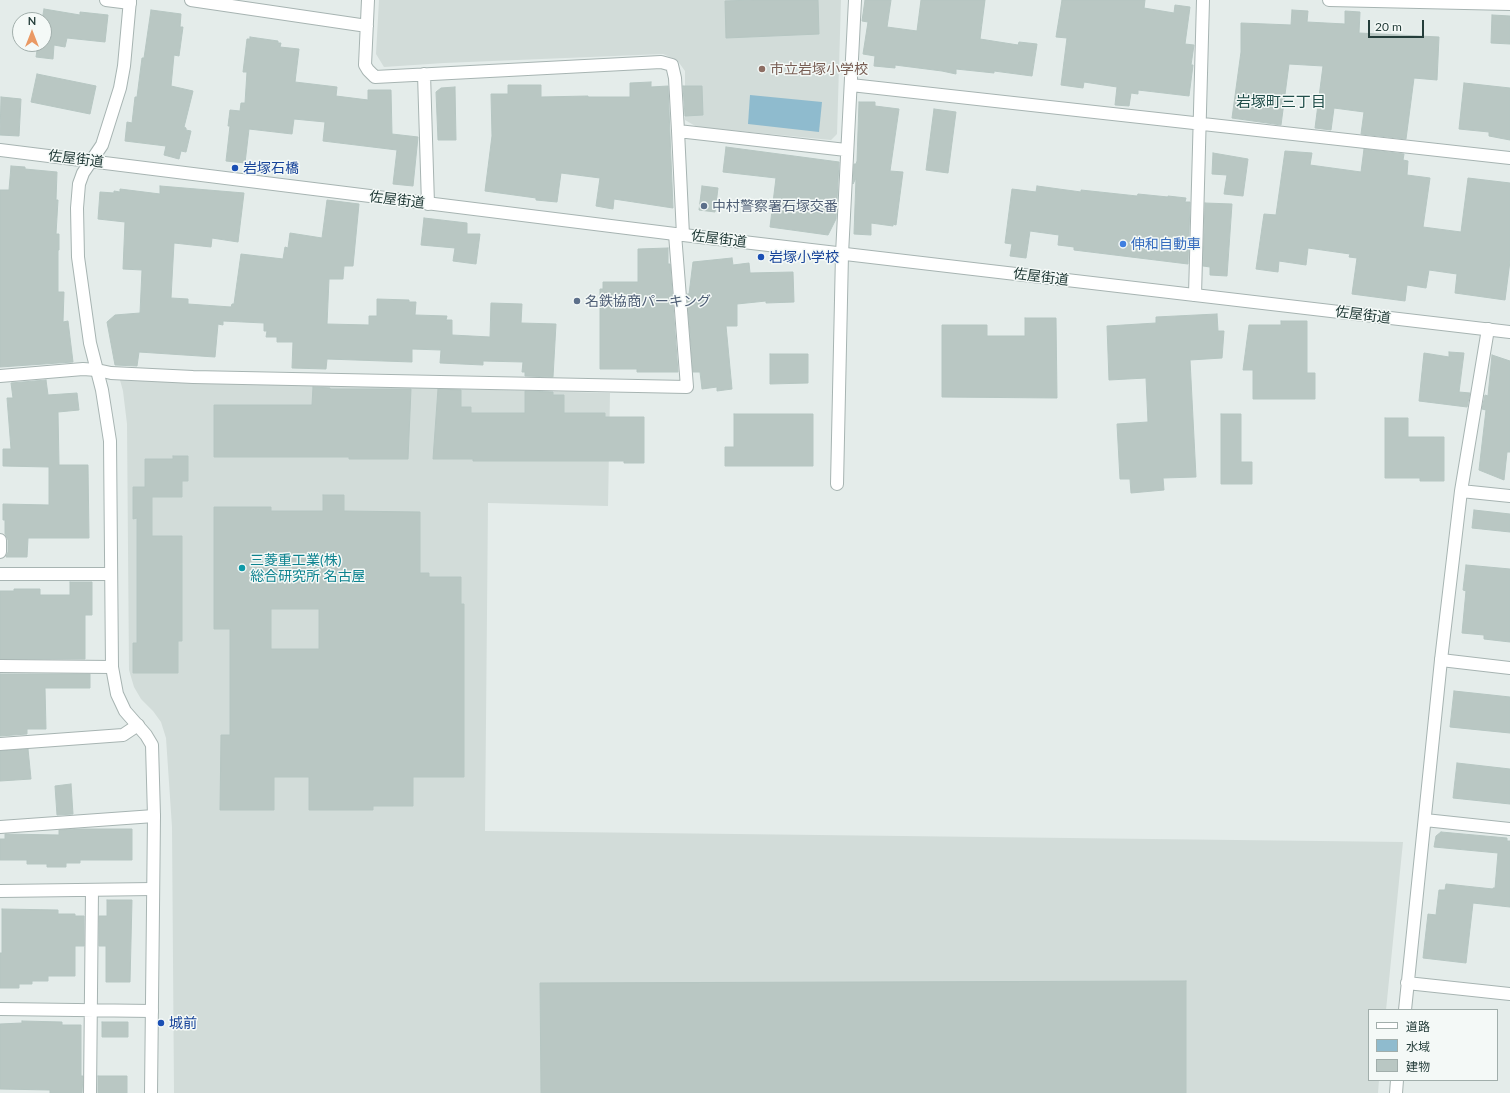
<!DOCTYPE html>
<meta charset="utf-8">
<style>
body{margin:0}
#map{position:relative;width:1510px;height:1093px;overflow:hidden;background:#e4ecea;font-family:Lato,"Noto Sans JP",sans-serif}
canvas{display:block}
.legend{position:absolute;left:1368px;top:1009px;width:130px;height:72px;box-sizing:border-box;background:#f4f9f7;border:1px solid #a1aeab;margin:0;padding:5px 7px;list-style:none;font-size:12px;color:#243d3a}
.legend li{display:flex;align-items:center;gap:8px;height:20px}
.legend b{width:20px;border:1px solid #a1aeab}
.north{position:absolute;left:12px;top:12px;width:40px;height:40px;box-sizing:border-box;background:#f4f9f7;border:1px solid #a1aeab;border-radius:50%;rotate:0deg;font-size:11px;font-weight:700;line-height:16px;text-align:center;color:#243d3a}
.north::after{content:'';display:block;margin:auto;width:14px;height:18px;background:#ea9964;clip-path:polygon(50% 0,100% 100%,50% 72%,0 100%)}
.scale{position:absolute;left:1368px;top:20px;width:56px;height:18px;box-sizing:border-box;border:2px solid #243d3a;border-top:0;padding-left:5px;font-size:12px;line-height:14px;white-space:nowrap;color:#243d3a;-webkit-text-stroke:3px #f4f9f7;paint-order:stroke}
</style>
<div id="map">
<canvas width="1510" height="1093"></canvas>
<ul class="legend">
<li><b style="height:5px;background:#fff"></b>道路</li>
<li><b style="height:11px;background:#8fbbce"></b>水域</li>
<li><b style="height:11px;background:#b9c7c3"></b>建物</li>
</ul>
<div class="north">N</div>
<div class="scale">20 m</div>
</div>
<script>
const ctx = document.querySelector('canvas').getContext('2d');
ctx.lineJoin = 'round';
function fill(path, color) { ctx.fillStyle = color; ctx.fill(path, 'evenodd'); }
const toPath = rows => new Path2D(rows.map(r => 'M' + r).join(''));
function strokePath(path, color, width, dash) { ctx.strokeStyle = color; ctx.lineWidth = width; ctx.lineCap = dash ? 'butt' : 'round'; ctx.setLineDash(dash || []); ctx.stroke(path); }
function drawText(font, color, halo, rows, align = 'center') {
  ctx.font = font + ' Lato,"Noto Sans JP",sans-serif'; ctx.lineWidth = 3; ctx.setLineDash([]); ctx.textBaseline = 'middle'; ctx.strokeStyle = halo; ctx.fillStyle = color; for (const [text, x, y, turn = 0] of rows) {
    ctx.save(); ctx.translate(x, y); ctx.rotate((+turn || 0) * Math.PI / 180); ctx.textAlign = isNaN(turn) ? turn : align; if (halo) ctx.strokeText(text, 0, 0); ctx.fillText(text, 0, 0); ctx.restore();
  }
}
const built = toPath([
 [379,0,841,0,837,134,831,140,697,127,685,120,685,71,677,60,663,54,444,63,384,67,376,54],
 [120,380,610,393,608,506,488,503,485,831,1403,842,1386,1010,1369,1010,1369,1080,1379,1080,1378,1093,174,1093,172,827,166,738,161,722,153,711,141,699,134,687,129,670,127,424,123,391]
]);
const water = toPath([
 [750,95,822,102,819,132,748,124]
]);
const building = toPath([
 [753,0,818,0,819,34,726,38,725,1,753,0],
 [865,0,891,0,887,27,917,31,921,0,985,0,980,39,1018,45,1019,42,1037,44,1032,76,994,71,994,73,956,69,956,74,942,71,895,65,895,68,874,66,875,56,863,54,868,22,862,21,865,0],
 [1062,0,1145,0,1144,8,1174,13,1175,5,1190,7,1185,44,1194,45,1191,65,1193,65,1189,96,1138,90,1138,94,1131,93,1129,106,1115,105,1117,87,1084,82,1083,88,1061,85,1067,38,1056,37,1062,0],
 [44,9,80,15,80,12,108,15,105,42,67,38,65,47,54,45,53,59,36,57,38,44,44,44,44,20,42,20,44,9],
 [151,10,181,14,180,27,183,27,179,56,174,55,171,86,193,91,184,127,186,128,186,130,191,131,186,152,181,151,179,159,164,155,166,146,125,141,127,122,132,123,135,97,137,97,142,58,144,58,151,10],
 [1292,10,1308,11,1307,22,1345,24,1345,11,1360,12,1359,33,1439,37,1437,80,1414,78,1406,139,1361,134,1364,112,1334,108,1331,130,1315,128,1323,66,1289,64,1281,125,1232,118,1241,52,1241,23,1291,25,1292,10],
 [1492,15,1510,16,1510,44,1491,43,1492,15],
 [250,37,278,41,278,43,281,43,280,47,299,49,295,82,337,87,336,96,368,100,368,90,391,90,392,134,418,137,413,186,393,184,397,150,323,141,325,122,294,119,292,134,249,129,245,163,226,161,230,126,228,126,230,110,240,111,241,103,245,103,247,72,243,72,247,39,250,39,250,37],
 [37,74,96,86,90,114,31,102,37,74],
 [651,82,651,87,668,86,673,208,614,199,613,209,596,206,600,178,561,173,557,202,536,200,536,198,485,191,492,136,491,94,508,94,508,85,541,85,541,97,588,96,588,97,630,97,630,83,651,82],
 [1464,83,1510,88,1510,140,1489,136,1489,132,1459,129,1464,83],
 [683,86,702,86,703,115,685,116,683,86],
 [455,87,456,140,438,140,436,92,441,88,455,87],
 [1,97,21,99,19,136,0,135,1,97],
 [859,102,875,102,875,106,899,109,890,171,903,172,896,225,893,224,893,226,871,223,871,235,854,234,856,178,853,184,854,164,856,164,857,161,859,102],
 [934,109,956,112,948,173,926,170,934,109],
 [726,147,839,162,836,219,828,235,770,227,776,178,723,172,726,147],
 [1364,149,1404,154,1403,160,1408,161,1407,175,1430,178,1423,227,1461,232,1468,178,1510,183,1510,261,1505,300,1455,293,1457,274,1429,270,1426,288,1407,285,1405,301,1352,294,1357,258,1349,257,1350,254,1308,248,1306,265,1279,261,1278,272,1256,269,1264,214,1276,215,1285,151,1312,153,1310,165,1361,172,1364,149],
 [1213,153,1248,159,1243,196,1224,194,1227,175,1212,174,1213,153],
 [11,166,25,167,25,169,57,172,56,200,58,200,56,234,59,234,59,250,58,250,58,292,64,292,63,322,68,321,73,362,0,367,0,190,9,190,11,166],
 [160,186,244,193,238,242,212,238,211,247,174,243,171,298,188,299,188,304,231,307,232,304,234,304,241,254,283,259,285,247,288,248,290,233,322,238,327,200,359,204,353,266,344,266,343,279,329,279,327,324,369,325,369,316,377,316,377,299,409,300,409,302,416,302,415,315,447,316,446,320,452,320,452,335,490,337,491,303,522,304,521,323,556,324,553,377,525,376,525,372,522,372,523,362,483,361,483,365,440,363,441,350,412,349,412,362,327,359,326,369,292,368,293,342,277,342,277,337,266,337,267,331,264,331,264,323,223,321,223,325,218,324,215,357,139,352,137,366,115,365,107,322,115,315,140,313,142,270,123,269,125,222,98,219,100,192,114,193,114,191,120,192,120,189,160,194,160,186],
 [702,186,718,188,715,212,699,210,702,186],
 [1037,186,1081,192,1081,190,1137,196,1138,194,1168,197,1168,196,1186,198,1185,202,1190,202,1188,264,1074,250,1074,247,1058,245,1059,235,1030,231,1026,258,1010,256,1012,244,1005,243,1012,189,1036,192,1037,186],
 [1205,203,1232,204,1227,276,1210,275,1210,267,1203,266,1205,203],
 [424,218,467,223,467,234,480,234,476,264,453,261,455,248,421,245,424,218],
 [668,248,668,264,670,264,678,372,637,372,637,369,600,369,600,289,603,289,603,282,638,282,638,249,668,248],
 [732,258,733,265,749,263,750,273,793,272,794,302,766,303,766,301,737,304,737,326,726,326,732,389,717,391,717,387,702,389,700,372,693,372,687,294,689,294,693,262,732,258],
 [1217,314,1218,331,1224,331,1222,358,1190,360,1196,477,1163,478,1164,490,1131,493,1130,479,1120,479,1117,424,1148,422,1146,378,1109,380,1107,326,1156,323,1156,317,1217,314],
 [1025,318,1056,318,1057,398,942,397,942,325,987,325,987,336,1025,336,1025,318],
 [1281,321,1307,321,1307,373,1315,373,1315,399,1253,399,1253,370,1243,370,1249,325,1281,325,1281,321],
 [1449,352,1464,353,1459,392,1470,393,1467,407,1419,401,1424,353,1449,357,1449,352],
 [770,354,808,354,808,383,770,384,770,354],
 [1492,355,1510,361,1510,452,1507,452,1504,480,1479,470,1486,410,1482,409,1485,395,1488,396,1492,355],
 [46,380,48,395,77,393,79,410,58,412,59,465,88,465,89,538,28,538,27,557,6,557,8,552,8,540,5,534,5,520,3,520,3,504,49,505,49,467,3,466,3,449,11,449,7,398,13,398,11,383,46,380],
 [313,387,330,388,330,389,411,389,408,459,349,459,349,457,214,457,214,405,312,405,313,387],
 [438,389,461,390,461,407,471,407,471,413,525,413,525,391,553,392,553,395,564,395,564,413,605,413,605,417,644,417,644,463,624,463,624,461,473,461,473,459,433,459,438,389],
 [734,414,813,414,813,466,725,466,725,447,734,447,734,414],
 [1221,414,1241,414,1241,462,1252,462,1252,484,1221,484,1221,414],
 [1385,418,1408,418,1408,437,1444,437,1444,481,1420,481,1420,478,1385,478,1385,418],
 [173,456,188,456,188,481,182,481,182,497,152,497,152,536,182,536,182,641,178,641,178,673,133,673,133,643,137,643,137,518,133,519,133,487,145,487,145,459,173,459,173,456],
 [323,495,344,495,344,511,420,512,420,573,429,573,429,577,461,577,461,604,464,604,464,777,413,777,413,806,373,806,373,810,309,810,309,777,274,777,274,810,220,810,221,735,230,735,230,629,214,629,214,507,271,507,271,511,323,511,323,495],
 [271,609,319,609,319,649,271,649,271,609],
 [1474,510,1510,514,1510,532,1472,528,1474,510],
 [1466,565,1510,569,1510,642,1484,639,1484,635,1462,633,1466,591,1463,590,1466,565],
 [70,582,92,582,92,615,85,615,85,659,0,659,0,591,14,591,14,589,40,589,40,595,70,595,70,582],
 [0,674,90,674,90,688,45,688,46,729,27,729,27,734,0,736,0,674],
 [1454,691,1510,697,1510,733,1450,727,1454,691],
 [28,749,31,779,0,781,0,751,28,749],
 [1457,763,1510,769,1510,804,1453,798,1457,763],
 [71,784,73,814,57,815,55,786,71,784],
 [74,829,132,829,132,860,80,860,80,863,66,863,66,867,47,867,47,864,27,864,27,860,0,860,0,839,5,839,5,834,59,835,59,830,74,829],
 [1441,832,1507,838,1507,841,1510,841,1510,907,1473,903,1466,963,1423,958,1428,914,1436,915,1439,890,1445,890,1446,884,1493,889,1493,888,1495,888,1498,853,1434,847,1436,836,1441,832],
 [107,900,132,900,130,982,106,982,106,946,99,946,99,916,107,916,107,900],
 [2,909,58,910,58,914,75,914,75,916,84,916,84,946,75,946,75,976,48,976,48,981,32,981,32,984,19,984,19,988,0,988,0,953,2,953,2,909],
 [1186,981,1186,1093,541,1093,540,983,1186,981],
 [22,1021,62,1022,62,1025,81,1025,81,1076,83,1076,82,1093,50,1093,50,1090,0,1089,0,1024,22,1023,22,1021],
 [102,1022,128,1022,128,1037,102,1037,102,1022],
 [98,1076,127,1076,127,1093,98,1093,98,1076]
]);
const minor = toPath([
 [106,0,130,3],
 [191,0,367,26],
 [368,0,365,65,368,70,375,77,661,62,672,65,675,78,678,131,683,235],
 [1329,0,1510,4],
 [424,74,428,204],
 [851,85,1510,158],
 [678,131,846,150],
 [1195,295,1203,0],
 [0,376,83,369,97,370,111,373,193,377,687,387,675,234],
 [837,484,842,254,855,0],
 [1461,491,1510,496],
 [0,540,0,552],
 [0,574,111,574],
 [0,666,112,667],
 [0,744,123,735,138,725],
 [1425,820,1510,829],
 [0,827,154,816],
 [0,891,153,889],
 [1407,983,1510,994],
 [0,1009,152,1011],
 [1405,1010,1441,660,1461,491,1488,329],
 [90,1093,92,890],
 [1396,1093,1397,1080]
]);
const tertiary = toPath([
 [130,0,124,66,120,88,102,145,83,173,79,184,77,208,78,257,90,343,102,390,110,441,112,667,117,694,125,711,146,735,152,745,154,816,151,1093],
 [0,150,675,234,1510,332],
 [1441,660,1510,668]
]);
const markers = [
 [762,69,4,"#8d6e63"],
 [235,168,4,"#1a4fb4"],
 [704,206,4,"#5c6f8a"],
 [1123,244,4,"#3f7fe0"],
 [761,257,4,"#1a4fb4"],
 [577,301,4,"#5c6f8a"],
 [242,568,4,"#0f9aa8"],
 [161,1023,4,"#1a4fb4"]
];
const educationNames = [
 ["市立岩塚小学校",770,69]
];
const streetNames = [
 ["佐屋街道",76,159,7],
 ["佐屋街道",397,200,7],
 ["佐屋街道",719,239,7],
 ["佐屋街道",1041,277,7],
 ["佐屋街道",1363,315,7]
];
const transitNames = [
 ["岩塚石橋",243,168],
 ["岩塚小学校",769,257],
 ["城前",169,1023]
];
const serviceNames = [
 ["中村警察署石塚交番",712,206],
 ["名鉄協商パーキング",585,301]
];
const shopNames = [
 ["伸和自動車",1131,244]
];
const cultureNames = [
 ["三菱重工業(株)",250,560],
 ["総合研究所 名古屋",250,576]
];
const neighbourhoodNames = [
 ["岩塚町三丁目",1281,102]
];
fill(built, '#d2dcd9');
fill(water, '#8fbbce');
fill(building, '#b9c7c3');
strokePath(building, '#b6c6c2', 1);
strokePath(minor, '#a7b4b2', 14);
strokePath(tertiary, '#a7b4b2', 14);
strokePath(minor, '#fff', 12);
strokePath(tertiary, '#fff', 12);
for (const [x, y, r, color] of markers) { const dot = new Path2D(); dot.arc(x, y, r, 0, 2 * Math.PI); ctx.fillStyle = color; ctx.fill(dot); strokePath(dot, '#f4f9f7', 1.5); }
drawText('14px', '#785e54', '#f4f9f7', educationNames, 'left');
drawText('14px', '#243d3a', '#f4f9f7', streetNames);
drawText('14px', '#164399', '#f4f9f7', transitNames, 'left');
drawText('14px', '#4e5e75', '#f4f9f7', serviceNames, 'left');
drawText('14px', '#366cbe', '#f4f9f7', shopNames, 'left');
drawText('14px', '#0d838f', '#f4f9f7', cultureNames, 'left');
drawText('15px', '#214e4a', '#f4f9f7', neighbourhoodNames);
</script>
